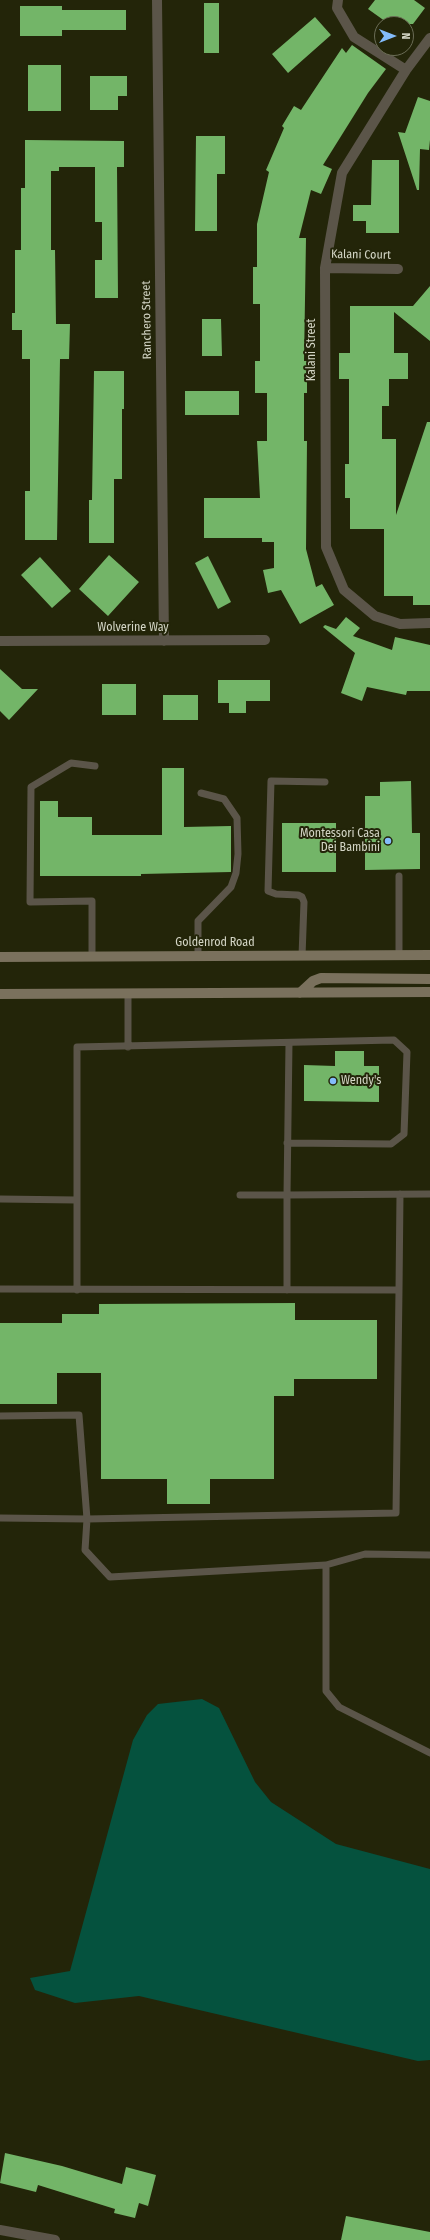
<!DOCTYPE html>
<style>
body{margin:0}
#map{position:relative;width:430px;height:2240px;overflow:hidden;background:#232509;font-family:"Fira Sans Condensed",sans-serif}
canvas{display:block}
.north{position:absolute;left:374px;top:16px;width:40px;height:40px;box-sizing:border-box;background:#232509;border:1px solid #6a6c55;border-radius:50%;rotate:90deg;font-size:11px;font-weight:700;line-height:16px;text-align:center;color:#d4d6c6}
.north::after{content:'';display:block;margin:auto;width:14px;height:18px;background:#83bcfb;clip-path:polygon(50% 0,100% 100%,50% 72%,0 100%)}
</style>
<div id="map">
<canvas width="430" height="2240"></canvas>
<div class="north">N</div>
</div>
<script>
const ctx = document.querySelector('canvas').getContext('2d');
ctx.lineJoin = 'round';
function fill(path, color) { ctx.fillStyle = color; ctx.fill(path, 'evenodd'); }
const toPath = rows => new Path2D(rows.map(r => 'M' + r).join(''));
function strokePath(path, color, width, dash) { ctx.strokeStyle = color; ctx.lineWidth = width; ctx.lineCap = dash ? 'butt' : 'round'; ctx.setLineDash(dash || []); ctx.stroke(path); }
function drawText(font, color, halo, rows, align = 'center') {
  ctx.font = font + ' "Fira Sans Condensed",sans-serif'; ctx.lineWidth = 4; ctx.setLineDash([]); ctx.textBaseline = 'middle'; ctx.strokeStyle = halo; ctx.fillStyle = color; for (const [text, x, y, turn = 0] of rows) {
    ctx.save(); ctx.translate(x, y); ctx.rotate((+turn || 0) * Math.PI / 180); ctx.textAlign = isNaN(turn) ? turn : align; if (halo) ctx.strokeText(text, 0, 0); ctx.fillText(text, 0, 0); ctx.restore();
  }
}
const water = toPath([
 [202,1699,219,1708,255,1782,271,1802,336,1844,430,1869,430,2060,418,2061,139,1996,75,2003,35,1990,30,1978,70,1971,133,1740,147,1715,158,1704]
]);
const building = toPath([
 [375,0,414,0,425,8,413,24,389,24,368,9],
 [204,3,219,3,219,53,204,53],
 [20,6,62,6,62,10,126,10,126,30,62,30,62,36,20,36],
 [315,17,331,35,288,73,272,54],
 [352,45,386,69,368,93,323,165,332,169,321,194,311,190,299,238,306,238,304,361,307,361,307,393,304,393,304,441,307,441,306,549,316,587,322,584,334,605,300,624,281,590,268,593,263,570,274,568,274,542,262,542,262,538,204,538,204,498,260,498,257,441,267,441,267,393,255,393,255,361,260,361,260,304,253,304,253,267,257,267,257,224,269,172,266,170,284,128,282,126,294,106,301,110,342,48,346,53],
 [28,65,61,65,61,111,28,111],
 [90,76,127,76,127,96,118,96,118,110,90,110],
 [418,97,430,101,430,140,429,150,420,149,419,190,417,190,398,132,405,133],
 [196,136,225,136,225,174,217,174,217,231,195,231],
 [25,140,124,141,124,167,117,167,118,298,95,298,95,260,102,260,102,222,95,222,95,167,59,167,59,171,51,171,51,250,55,250,56,324,70,324,69,359,60,359,57,540,25,540,25,491,30,491,30,359,22,359,22,330,12,330,12,313,15,313,15,250,21,250,21,188,25,188],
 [372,160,399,160,399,233,366,233,366,221,353,221,353,205,371,205],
 [430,286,430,341,394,312,394,353,408,353,408,379,389,379,389,406,382,406,382,439,396,439,396,515,427,422,430,422,430,605,413,605,413,596,384,596,384,529,350,529,350,498,345,498,345,464,349,464,349,379,339,379,339,353,350,353,350,306,413,306],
 [202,319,221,319,222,356,202,356],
 [94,371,124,371,124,409,122,409,122,479,114,479,114,543,89,543,89,500,92,500],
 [185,391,239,391,239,415,185,415],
 [109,555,139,582,108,616,79,589],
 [208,556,231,602,218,609,195,563],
 [40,557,71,591,52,608,21,575],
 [346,617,360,628,353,636,392,650,395,637,430,645,430,691,407,691,406,695,367,687,362,701,341,693,355,653,323,627,325,625,336,629],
 [0,669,22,689,38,689,9,720,0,711],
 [218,680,270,680,270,701,246,701,246,713,229,713,229,703,218,703],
 [102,684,136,684,136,715,102,715],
 [163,695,198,695,198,720,163,720],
 [162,768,184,768,184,827,231,826,231,872,141,874,141,876,40,876,40,801,58,801,58,817,92,817,92,835,162,835],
 [411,781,412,833,420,833,420,869,365,870,365,796,380,796,380,782],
 [282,823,336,823,336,872,282,872],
 [335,1051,364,1051,364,1066,379,1066,379,1102,304,1101,304,1065,335,1066],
 [295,1303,295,1320,377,1320,377,1379,294,1379,294,1396,274,1396,274,1479,210,1479,210,1504,167,1504,167,1479,101,1479,101,1373,57,1373,57,1404,0,1404,0,1323,62,1323,62,1314,99,1314,99,1304],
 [5,2153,62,2166,122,2184,126,2167,156,2175,148,2206,139,2203,135,2218,114,2213,115,2209,38,2185,36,2192,0,2183],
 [346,2216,430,2232,430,2240,341,2240]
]);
const service = toPath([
 [399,955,399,876],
 [198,956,198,921,231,887,236,873,238,854,237,818,224,799,201,793],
 [302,956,304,902,302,897,298,895,276,894,268,891,271,781,325,782],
 [92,957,92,901,30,902,31,787,71,763,95,766],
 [128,994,128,1047],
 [289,1043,287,1195,430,1194],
 [240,1195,287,1195,287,1290],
 [0,1199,76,1200],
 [0,1289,399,1290,400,1194],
 [77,1290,77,1047,394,1040,407,1052,404,1134,391,1144,287,1143],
 [0,1416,79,1415,87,1519,85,1550,110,1577,326,1565,326,1691,339,1707,430,1753],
 [0,1518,87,1519,396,1513,399,1290],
 [326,1565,365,1554,430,1555]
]);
const minor = toPath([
 [157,0,164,641],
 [338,0,337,8,354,37,406,70],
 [430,38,406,70,342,173,325,268,326,547,344,590,375,616,400,624,430,623],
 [325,268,398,269],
 [0,641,265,640],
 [0,2230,55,2240]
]);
const secondary = toPath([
 [0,957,430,955],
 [300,993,313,981,321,978,430,979],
 [0,994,430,992]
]);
const markers = [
 [388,841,4,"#83bcfb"],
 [333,1081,4,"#83bcfb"]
];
const streetNames = [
 ["Kalani Court",361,255,1],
 ["Ranchero Street",147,320,-91],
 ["Kalani Street",312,350,-90],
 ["Wolverine Way",133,628],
 ["Goldenrod Road",215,943]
];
const poiNames = [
 ["Montessori Casa",380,834],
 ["Dei Bambini",380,848],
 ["Wendy's",341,1081,"left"]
];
fill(water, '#05523e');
fill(building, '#73b568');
strokePath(service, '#5b5549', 7);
strokePath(minor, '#5b5549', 10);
strokePath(secondary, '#7a715d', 10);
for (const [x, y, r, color] of markers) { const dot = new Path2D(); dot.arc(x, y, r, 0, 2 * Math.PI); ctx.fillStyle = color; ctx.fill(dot); strokePath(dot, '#232509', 1.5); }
drawText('12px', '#d4d6c6', '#232509', streetNames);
drawText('12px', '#d4d6c6', '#232509', poiNames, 'right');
</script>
